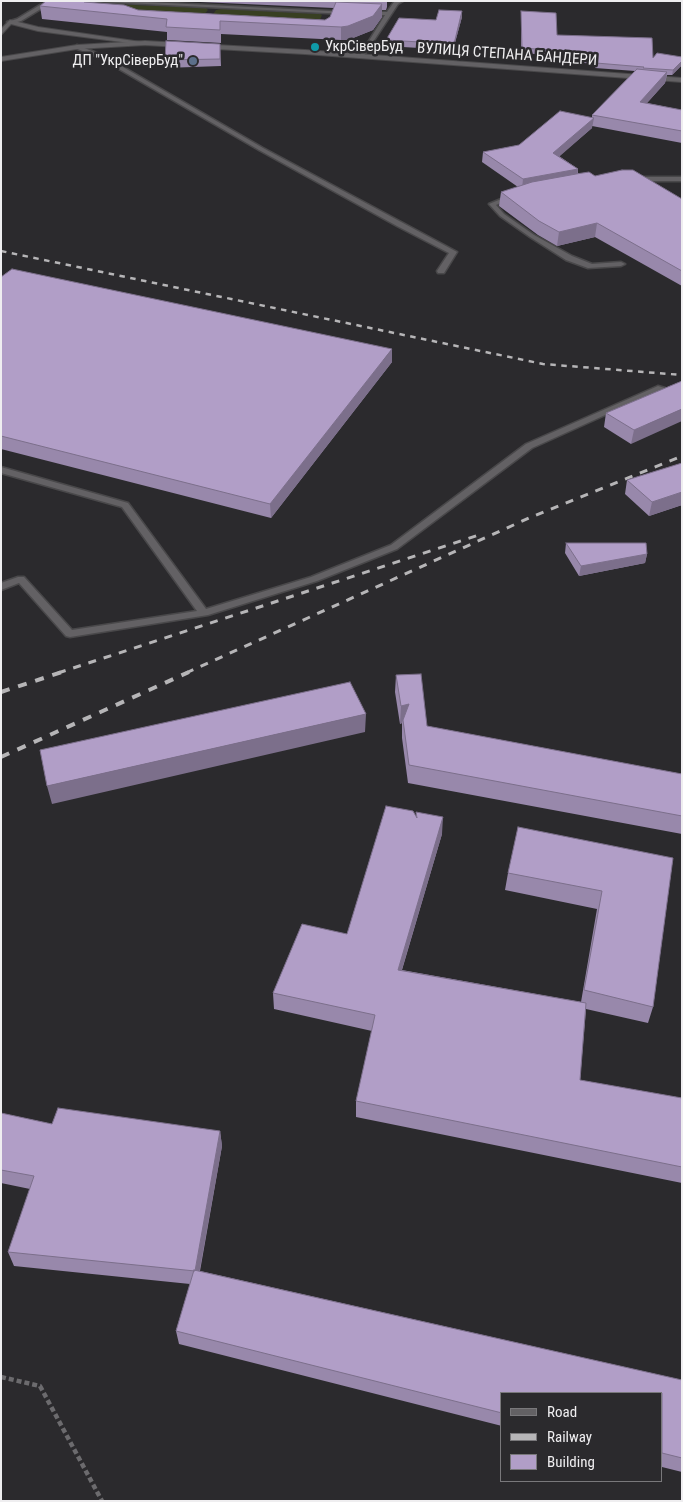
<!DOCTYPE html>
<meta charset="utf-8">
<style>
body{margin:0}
#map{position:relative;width:683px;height:1502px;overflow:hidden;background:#2b2a2d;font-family:"Roboto Condensed",sans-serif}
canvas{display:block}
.frame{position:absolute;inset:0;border:2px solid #efeef0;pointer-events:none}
.legend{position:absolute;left:500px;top:1392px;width:162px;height:90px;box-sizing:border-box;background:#2b2a2d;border:1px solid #79787b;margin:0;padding:6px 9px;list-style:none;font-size:15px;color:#efeef0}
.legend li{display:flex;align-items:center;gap:10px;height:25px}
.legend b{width:25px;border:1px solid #79787b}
</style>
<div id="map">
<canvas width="683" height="1502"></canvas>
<div class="frame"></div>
<ul class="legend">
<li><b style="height:6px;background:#636164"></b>Road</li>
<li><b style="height:6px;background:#b6b5b7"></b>Railway</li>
<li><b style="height:14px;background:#b19ec7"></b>Building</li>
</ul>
</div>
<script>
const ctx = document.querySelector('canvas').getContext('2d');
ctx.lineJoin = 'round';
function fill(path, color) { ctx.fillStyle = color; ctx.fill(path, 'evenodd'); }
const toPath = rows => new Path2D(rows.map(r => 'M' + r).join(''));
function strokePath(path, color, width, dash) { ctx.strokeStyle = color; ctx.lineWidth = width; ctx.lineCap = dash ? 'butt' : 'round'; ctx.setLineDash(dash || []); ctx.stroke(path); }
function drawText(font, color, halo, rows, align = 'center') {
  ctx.font = font + ' "Roboto Condensed",sans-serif'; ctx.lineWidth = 5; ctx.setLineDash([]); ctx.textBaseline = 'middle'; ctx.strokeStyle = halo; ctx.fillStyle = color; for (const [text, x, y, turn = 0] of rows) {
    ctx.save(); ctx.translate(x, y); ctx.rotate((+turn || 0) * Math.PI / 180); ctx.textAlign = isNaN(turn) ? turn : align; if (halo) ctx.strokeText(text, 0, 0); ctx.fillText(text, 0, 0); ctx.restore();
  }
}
const green = toPath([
 [109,4,206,8,208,10,201,18,196,18,103,5],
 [222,9,320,14,322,15,318,25,211,17,216,10]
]);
const path = toPath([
 [1,1377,40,1386,102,1501]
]);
const service = toPath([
 [54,1,62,1,44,7,21,21,10,24,7,22,17,19,40,5,54,1],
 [85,1,128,1,350,12,347,14,85,1],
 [403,1,398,4,363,57,359,57,385,15,368,15,366,12,387,12,394,2,403,1],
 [77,45,104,56,263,148,457,252,444,273,438,273,437,271,449,253,397,226,259,150,100,58,75,48,77,45],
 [682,177,682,181,635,181,632,179,635,177,682,177],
 [511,195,516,196,496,205,504,214,534,235,572,256,592,264,621,262,625,264,621,266,588,268,566,260,530,237,500,216,489,204,511,195],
 [658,386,665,388,532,448,397,549,317,581,208,615,70,637,66,636,19,583,1,590,1,583,18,577,24,577,72,630,197,611,122,507,1,473,1,467,128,503,206,609,311,577,391,545,526,444,658,386]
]);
const minor = toPath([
 [10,20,38,27,148,43,145,45,38,31,11,24,1,35,1,29,10,20]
]);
const tertiary = toPath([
 [145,41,305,50,682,78,682,82,305,54,145,45,77,49,1,61,1,57,77,45,145,41]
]);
const railFar2 = toPath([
 [1,251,543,364,682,375]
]);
const railFar1 = toPath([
 [58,673,479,535],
 [186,673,529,518,682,456]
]);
const rail = toPath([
 [1,692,62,672],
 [1,757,189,672]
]);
const wall = toPath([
 [46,1,90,1,90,2,138,10,325,20,330,17,334,8,178,1,387,1,387,7,386,10,382,10,382,17,373,30,348,40,341,40,221,34,221,43,167,40,167,32,42,19,40,6],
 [521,11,557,35,653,58,682,57,682,65,672,75,667,75,665,83,647,103,682,110,682,143,592,126,592,128,559,156,578,169,578,173,595,176,682,199,682,286,595,237,557,246,538,235,499,206,501,192,518,187,482,162,483,152,519,145,592,118,592,115,635,71,595,68,596,64,548,60,549,55,521,53],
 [462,17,453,50,386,46,386,40,436,20],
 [220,44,221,66,165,68,165,60],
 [1,277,392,362,271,518,1,449],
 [682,381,631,444,604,427,606,413],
 [682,463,682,505,649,516,625,494,627,480],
 [566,543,647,554,645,563,579,576,565,553],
 [396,675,427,726,682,774,682,834,408,783,402,738,402,723,400,724,395,692],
 [416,812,442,834,402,970,581,1002,597,909,505,890,508,873,673,858,653,1007,648,1023,586,1009,580,1080,682,1098,682,1183,356,1117,356,1101,372,1031,274,1009,273,993,347,934,416,816],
 [1,1113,52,1124,220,1131,222,1146,200,1271,682,1380,682,1472,662,1467,662,1393,502,1393,502,1426,179,1344,176,1331,190,1284,14,1266,8,1252,30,1189,1,1183]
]);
const shadedWall = toPath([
 [382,4,382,17,373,30,348,40,341,40,341,27],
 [462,11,462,17,453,50,454,44],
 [682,61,682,65,672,75,673,70],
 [667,72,665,83,638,113,640,102],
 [594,118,592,128,552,163,553,153],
 [578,169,577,179,522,189,523,179],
 [597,223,595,237,557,246,559,232],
 [392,349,392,362,271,518,270,504],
 [682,409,682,421,631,444,634,430],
 [682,492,682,505,649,516,652,502],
 [647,554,645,563,579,576,581,566],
 [409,704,403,720,402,723,400,724,401,706],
 [366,714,365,732,52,804,47,786],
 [443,817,442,834,397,986,398,970],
 [220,1131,222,1146,197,1285,195,1271]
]);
const building = toPath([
 [46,1,84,1,84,2,124,5,138,10,325,20,330,17,336,2,382,4,373,16,348,26,341,27,220,21,220,30,166,27,167,19,40,6,46,1],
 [439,10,462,11,454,44,386,40,399,18,436,20,439,10],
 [521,11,556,13,557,35,652,38,653,58,657,53,682,57,682,61,673,70,643,68,644,67,596,63,597,59,549,55,550,50,522,48,521,11],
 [166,41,220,44,220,59,165,60,166,41],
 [637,69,667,72,640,102,682,110,682,131,592,115,637,69],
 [560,111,594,118,553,153,578,169,523,179,483,152,519,145,560,111],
 [622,170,633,170,682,199,682,271,597,223,559,232,539,221,501,192,532,182,576,174,589,172,595,176,622,170],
 [12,269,392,349,270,504,1,436,1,277,12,269],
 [682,381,682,409,634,430,606,413,682,381],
 [682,463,682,492,652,502,627,480,682,463],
 [566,543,646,543,647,554,581,566,566,543],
 [421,674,427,726,682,774,682,816,409,765,403,720,409,704,401,706,396,675,421,674],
 [350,682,366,714,47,786,40,750,350,682],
 [386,806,413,811,417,818,416,812,443,817,398,970,586,1003,580,1080,682,1098,682,1167,356,1101,375,1015,273,993,302,924,347,934,386,806],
 [518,827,673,858,653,1007,584,990,602,891,508,873,518,827],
 [58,1108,220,1131,195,1271,8,1252,34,1176,1,1170,1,1113,52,1124,58,1108],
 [194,1270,682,1380,682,1458,662,1453,662,1393,502,1393,502,1413,176,1331,194,1270]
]);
const markers = [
 [315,47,5,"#0f9aa8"],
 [193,61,5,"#5c6f8a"]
];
const farPoinames = [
 ["УкрСіверБуд",325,47],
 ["ДП \"УкрСіверБуд\"",183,61,"right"]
];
const farStreetnames = [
 ["ВУЛИЦЯ СТЕПАНА БАНДЕРИ",507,55,4]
];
fill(green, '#383f22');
strokePath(service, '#49484a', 3);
strokePath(minor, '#49484a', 2);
strokePath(tertiary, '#49484a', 2);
strokePath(path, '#6c6b6e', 4.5, [5, 3]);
fill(service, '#636164');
fill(minor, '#636164');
fill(tertiary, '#636164');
strokePath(railFar2, '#b6b5b7', 2.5, [5.5, 5.5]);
strokePath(railFar1, '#b6b5b7', 3, [8, 8]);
strokePath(rail, '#b6b5b7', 4, [9, 9]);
fill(wall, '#9888ab');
fill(shadedWall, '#7c6f8b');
fill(building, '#b19ec7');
strokePath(building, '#7c6f8b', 1);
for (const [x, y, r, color] of markers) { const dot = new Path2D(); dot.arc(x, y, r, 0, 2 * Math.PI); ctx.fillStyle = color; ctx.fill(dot); strokePath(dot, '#2b2a2d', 2); }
drawText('15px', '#efeef0', '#2b2a2d', farPoinames, 'left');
drawText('15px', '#efeef0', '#2b2a2d', farStreetnames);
</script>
